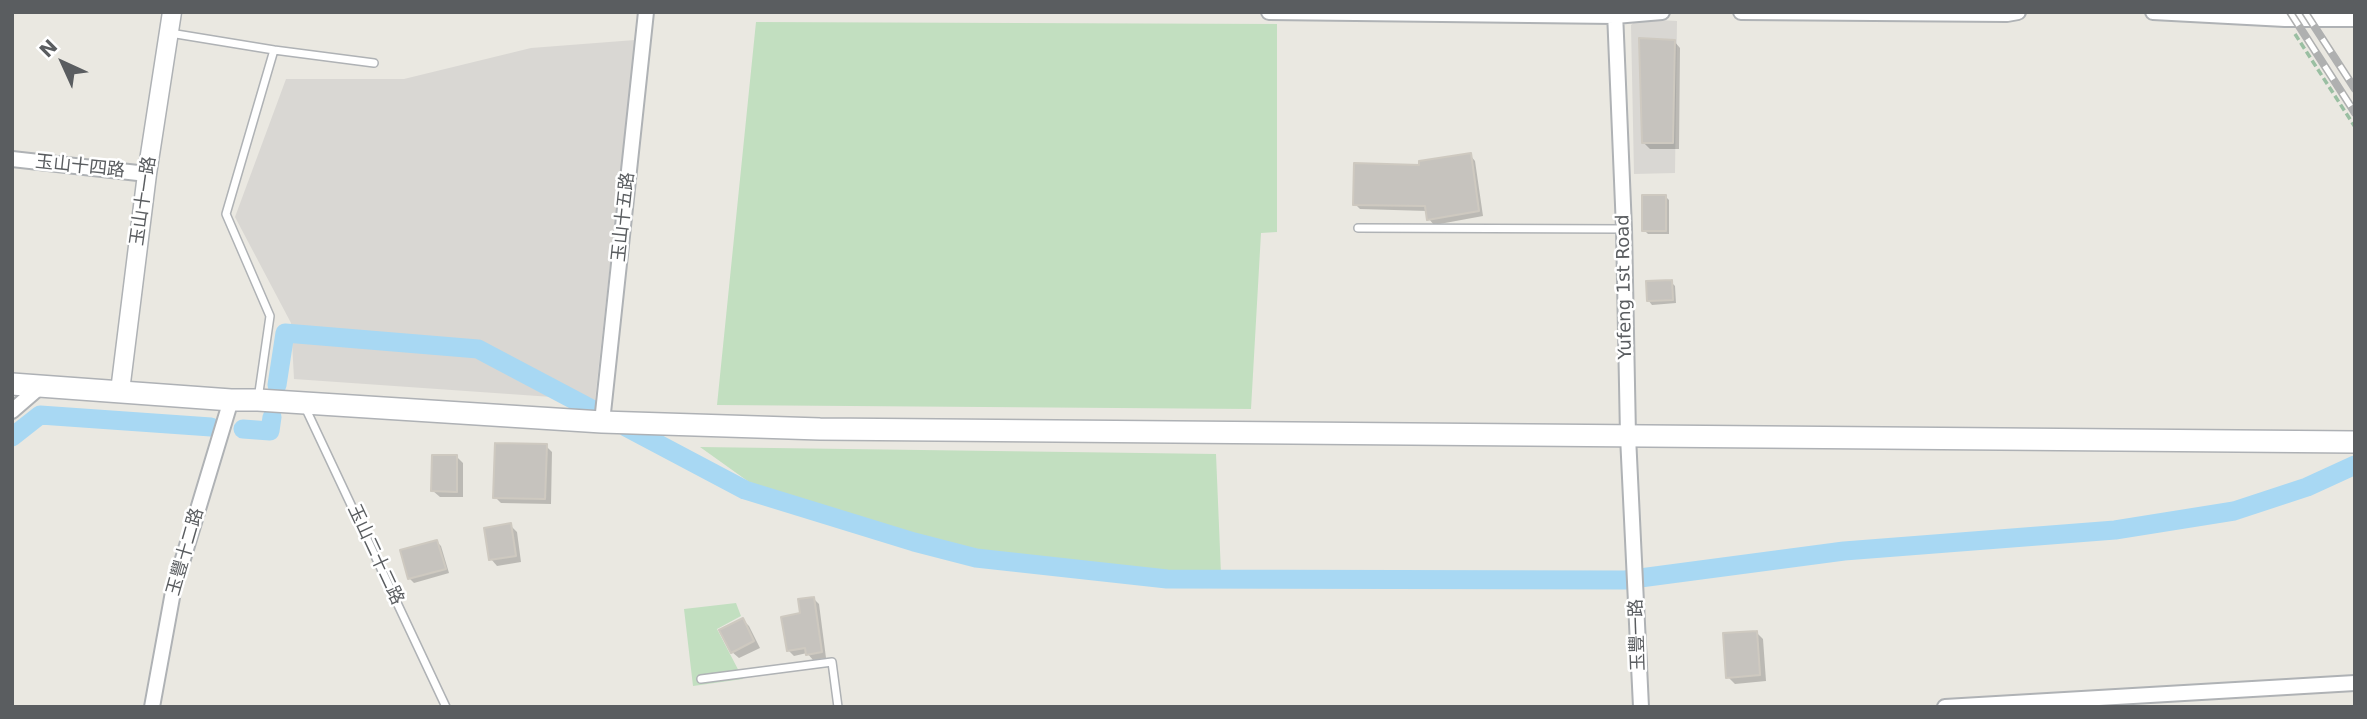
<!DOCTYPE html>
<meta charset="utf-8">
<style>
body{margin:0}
#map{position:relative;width:2367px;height:719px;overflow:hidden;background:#eae8e1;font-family:"DejaVu Sans",sans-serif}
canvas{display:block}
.frame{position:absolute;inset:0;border:14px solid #5a5d60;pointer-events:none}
.north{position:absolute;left:28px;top:28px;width:70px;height:70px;-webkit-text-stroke:5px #fff;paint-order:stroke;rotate:315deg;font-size:19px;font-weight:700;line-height:28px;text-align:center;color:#5a5d60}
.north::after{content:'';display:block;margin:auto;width:24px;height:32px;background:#5a5d60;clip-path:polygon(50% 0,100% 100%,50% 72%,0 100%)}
</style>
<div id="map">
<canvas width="2367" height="719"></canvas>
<div class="frame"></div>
<div class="north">N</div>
</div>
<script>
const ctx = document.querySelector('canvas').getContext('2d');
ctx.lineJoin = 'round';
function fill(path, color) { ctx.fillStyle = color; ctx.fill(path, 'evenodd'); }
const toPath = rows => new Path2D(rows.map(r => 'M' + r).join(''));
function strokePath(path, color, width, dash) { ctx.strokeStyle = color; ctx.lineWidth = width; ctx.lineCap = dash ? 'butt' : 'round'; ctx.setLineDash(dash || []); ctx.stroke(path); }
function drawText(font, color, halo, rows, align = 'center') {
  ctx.font = font + ' "DejaVu Sans","Noto Sans TC",sans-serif'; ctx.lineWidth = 5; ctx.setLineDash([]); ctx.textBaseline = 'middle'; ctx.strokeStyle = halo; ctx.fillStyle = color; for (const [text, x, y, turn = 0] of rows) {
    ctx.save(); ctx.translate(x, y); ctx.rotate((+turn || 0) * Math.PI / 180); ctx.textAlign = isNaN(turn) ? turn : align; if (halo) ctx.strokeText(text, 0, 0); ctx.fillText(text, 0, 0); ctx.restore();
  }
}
const industrial = toPath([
 [1638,19,1677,21,1675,173,1634,174,1631,25],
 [635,40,595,400,294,379,291,323,235,217,286,79,404,79,531,48]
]);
const green = toPath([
 [756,22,1277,24,1277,232,1261,233,1251,409,717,405],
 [700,447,1216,454,1221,574,1161,572,961,550,749,482],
 [736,603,741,616,717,629,743,679,693,686,684,609]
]);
const shadow = toPath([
 [1674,41,1680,48,1679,149,1650,149,1643,142],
 [1470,155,1475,161,1483,216,1434,225,1429,219,1427,211,1360,209,1355,204,1421,167],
 [1665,196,1669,200,1669,234,1648,234,1644,230],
 [1671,282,1675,286,1676,303,1652,305,1648,300],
 [546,446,552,452,551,504,501,503,495,497],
 [457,457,463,463,463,497,440,497,433,491],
 [510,525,517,532,521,562,497,566,491,559],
 [437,542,441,546,449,573,414,583,410,579],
 [813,598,819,604,826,658,813,660,807,653,794,656,788,650,802,615],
 [743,620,749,626,760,648,739,658,732,652],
 [1756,632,1763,639,1766,681,1735,684,1728,677]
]);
const canal = toPath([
 [277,385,285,333,478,349,599,413],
 [626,427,745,490,914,542,976,558,1167,579,1625,580,1844,551,2115,530,2234,511,2307,487,2355,465],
 [243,429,270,431,272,417],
 [12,437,40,415,211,427]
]);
const building = toPath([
 [1639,38,1675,40,1673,143,1642,143,1639,38],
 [1471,153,1479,211,1427,220,1425,206,1353,205,1354,163,1419,165,1419,161,1471,153],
 [1642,195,1666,195,1666,231,1642,231,1642,195],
 [1672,280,1673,300,1647,301,1646,281,1672,280],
 [495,443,547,444,545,499,493,498,495,443],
 [432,455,457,455,457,492,431,491,432,455],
 [511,523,516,556,489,560,484,528,511,523],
 [437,540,446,569,408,579,400,550,437,540],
 [814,597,822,652,806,655,805,648,787,651,781,617,800,613,798,599,814,597],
 [743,618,754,641,731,653,719,630,743,618],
 [1757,631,1760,675,1726,678,1723,633,1757,631]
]);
const path = toPath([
 [2295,34,2355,127]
]);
const service = toPath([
 [170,33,274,50,226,214,270,316,258,399],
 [274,50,374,63],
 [1358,228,1624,229],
 [305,407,446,707],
 [701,679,832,662,838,707]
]);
const minor = toPath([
 [1269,12,1615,16,1662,12],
 [1615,12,1624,229,1628,436,1641,707],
 [1741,12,2007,14,2018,12],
 [2153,12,2285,19,2355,19],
 [12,159,147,174],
 [12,411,41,386],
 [602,422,646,12],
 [152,707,173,592,231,400],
 [1945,707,2355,683]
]);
const tertiary = toPath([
 [120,391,147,174,172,12]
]);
const secondary = toPath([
 [12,384,231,400,258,400,602,422,820,429,2355,442]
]);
const rail = toPath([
 [2290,12,2355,113],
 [2305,12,2355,89]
]);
const streetNames = [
 ["玉山十四路",80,167,6],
 ["玉山十一路",144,201,-82],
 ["玉山十五路",624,217,-84],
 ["Yufeng 1st Road",1625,287,-91],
 ["玉豐十二路",186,552,-74],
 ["玉山二十二路",375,555,65],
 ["玉豐一路",1638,635,-92]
];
fill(industrial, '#d9d7d3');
fill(green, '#c2dfc0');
fill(shadow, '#0003');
strokePath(canal, '#a8d8f3', 19);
fill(building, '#c6c3be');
strokePath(building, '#cec9c0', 2);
strokePath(service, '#afb2b5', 10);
strokePath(minor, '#afb2b5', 18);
strokePath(tertiary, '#afb2b5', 21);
strokePath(secondary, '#aeb1b5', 24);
strokePath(path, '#9abfa2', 3.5, [7, 3.5]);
strokePath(service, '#fff', 7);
strokePath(minor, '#fff', 14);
strokePath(tertiary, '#fff', 18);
strokePath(secondary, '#fff', 21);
strokePath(rail, '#afb0b0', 8);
strokePath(rail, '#fff', 5, [16]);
drawText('18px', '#5a5d60', '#fff', streetNames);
</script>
